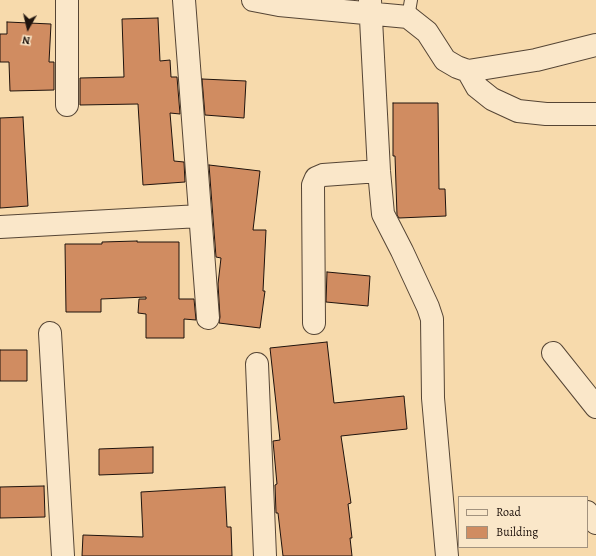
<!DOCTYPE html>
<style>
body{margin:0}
#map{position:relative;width:596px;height:556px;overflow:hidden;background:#f7daac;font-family:Alegreya,serif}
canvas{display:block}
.legend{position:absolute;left:458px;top:496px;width:130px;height:52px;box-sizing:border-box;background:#fae7c9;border:1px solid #a2927e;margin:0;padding:5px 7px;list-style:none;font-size:12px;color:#1f130d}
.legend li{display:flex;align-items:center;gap:8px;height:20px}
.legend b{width:20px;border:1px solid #a2927e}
.north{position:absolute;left:8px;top:8px;width:40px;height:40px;-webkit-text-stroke:3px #fae7c9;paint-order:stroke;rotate:188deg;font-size:11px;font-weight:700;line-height:16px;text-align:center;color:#1f130d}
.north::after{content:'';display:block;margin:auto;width:14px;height:18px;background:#1f130d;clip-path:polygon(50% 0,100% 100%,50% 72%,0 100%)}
</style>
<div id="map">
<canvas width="596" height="556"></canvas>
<ul class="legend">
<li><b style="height:5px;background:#fae7c9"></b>Road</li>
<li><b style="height:11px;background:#d08c61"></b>Building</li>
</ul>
<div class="north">N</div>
</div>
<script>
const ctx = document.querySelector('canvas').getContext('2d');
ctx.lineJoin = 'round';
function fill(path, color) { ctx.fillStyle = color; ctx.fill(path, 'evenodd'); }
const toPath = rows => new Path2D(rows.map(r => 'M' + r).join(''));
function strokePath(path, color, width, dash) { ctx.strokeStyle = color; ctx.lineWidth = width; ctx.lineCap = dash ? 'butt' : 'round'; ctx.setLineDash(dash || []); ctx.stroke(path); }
const building = toPath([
 [158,18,160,61,170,60,171,77,177,77,180,114,170,113,174,161,184,162,185,182,143,185,138,104,80,105,80,78,124,77,122,19,158,18],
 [7,22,51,24,49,62,54,62,54,90,10,91,9,62,0,62,0,34,7,34,7,22],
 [202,79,246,81,244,118,205,115,202,79],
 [393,103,438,103,439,189,445,189,446,216,399,218,397,215,395,156,393,156,393,103],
 [23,117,28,206,0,208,0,118,23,117],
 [209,165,260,171,253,230,266,230,263,291,265,291,260,328,219,323,220,317,218,284,221,258,216,257,209,165],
 [137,241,137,242,179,242,179,299,194,299,196,320,184,319,184,338,146,338,146,314,138,313,139,299,146,299,146,297,101,299,101,312,66,312,65,244,102,244,102,242,137,241],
 [327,272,370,276,368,306,326,302,327,272],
 [327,342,334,403,404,396,407,429,341,436,351,503,348,504,352,538,350,538,352,556,283,556,278,513,276,513,275,485,277,484,273,441,280,440,270,348,327,342],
 [0,350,27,350,27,381,0,381,0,350],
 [153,447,153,473,99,475,99,449,153,447],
 [44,486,45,517,0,518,0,487,44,486],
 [225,487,227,527,231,527,232,556,82,556,83,535,143,537,141,492,225,487]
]);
const service = toPath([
 [408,17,411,0]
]);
const minor = toPath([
 [67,0,67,105],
 [184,0,208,318],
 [253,0,279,5,408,17,427,32,445,60,457,67,468,71,536,60,596,45],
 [370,0,379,171,383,214,402,251,428,307,432,319,433,398,447,556],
 [468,71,477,87,492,99,518,111,546,114,596,114],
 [0,227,200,216],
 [314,323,313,185,316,178,323,175,379,171],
 [50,333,63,556],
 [553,353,596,407],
 [257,364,265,556],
 [587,512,596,523]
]);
fill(building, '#d08c61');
strokePath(building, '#1f130d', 1);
strokePath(service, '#554535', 14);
strokePath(minor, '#554535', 24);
strokePath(service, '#fae7c9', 12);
strokePath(minor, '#fae7c9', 22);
</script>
